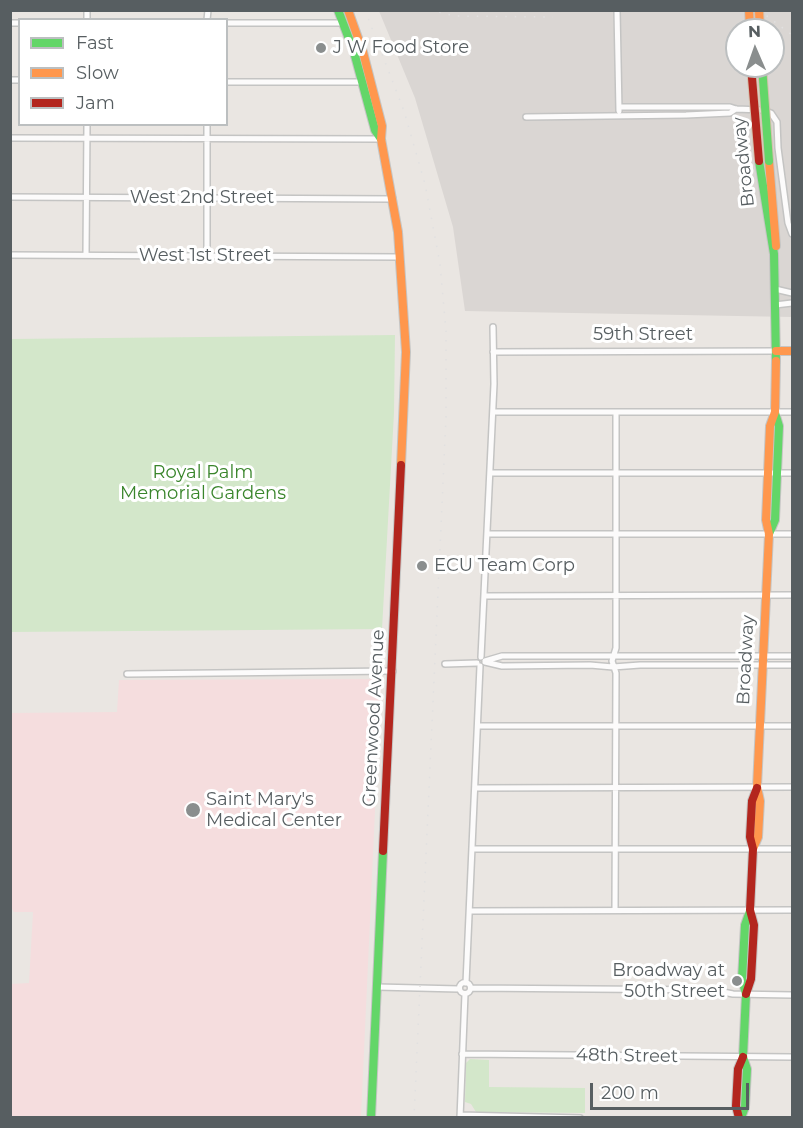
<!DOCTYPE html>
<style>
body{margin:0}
#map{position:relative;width:803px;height:1128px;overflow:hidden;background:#eae6e2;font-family:Montserrat,sans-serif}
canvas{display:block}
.frame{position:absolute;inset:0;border:12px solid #575e61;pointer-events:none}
.legend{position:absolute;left:18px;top:18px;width:210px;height:108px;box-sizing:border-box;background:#fff;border:2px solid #bcbfc0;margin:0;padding:8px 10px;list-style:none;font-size:18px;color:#575e61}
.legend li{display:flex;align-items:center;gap:12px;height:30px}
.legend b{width:30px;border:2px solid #bcbfc0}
.north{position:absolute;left:725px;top:18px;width:60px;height:60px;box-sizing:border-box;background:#fff;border:2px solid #bcbfc0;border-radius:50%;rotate:358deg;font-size:16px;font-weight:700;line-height:24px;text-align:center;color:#575e61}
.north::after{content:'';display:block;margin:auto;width:21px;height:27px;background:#8a8e8e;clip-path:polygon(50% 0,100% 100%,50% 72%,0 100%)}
.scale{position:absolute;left:590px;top:1083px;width:159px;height:27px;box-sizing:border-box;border:3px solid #575e61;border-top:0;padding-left:8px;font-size:18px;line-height:21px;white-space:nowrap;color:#575e61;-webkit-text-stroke:4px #fff;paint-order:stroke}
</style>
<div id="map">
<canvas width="803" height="1128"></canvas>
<div class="frame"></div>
<ul class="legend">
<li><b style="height:8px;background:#63d668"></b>Fast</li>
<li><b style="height:8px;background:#ff974d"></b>Slow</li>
<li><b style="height:8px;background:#b3261e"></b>Jam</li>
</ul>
<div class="north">N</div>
<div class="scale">200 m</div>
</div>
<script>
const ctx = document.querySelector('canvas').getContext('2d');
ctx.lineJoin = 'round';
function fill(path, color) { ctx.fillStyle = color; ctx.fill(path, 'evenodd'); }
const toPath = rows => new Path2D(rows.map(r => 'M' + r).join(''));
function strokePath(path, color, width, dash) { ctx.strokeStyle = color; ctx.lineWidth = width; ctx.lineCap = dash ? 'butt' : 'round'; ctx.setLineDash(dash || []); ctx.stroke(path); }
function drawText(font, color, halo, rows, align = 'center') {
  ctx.font = font + ' Montserrat,sans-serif'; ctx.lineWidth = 6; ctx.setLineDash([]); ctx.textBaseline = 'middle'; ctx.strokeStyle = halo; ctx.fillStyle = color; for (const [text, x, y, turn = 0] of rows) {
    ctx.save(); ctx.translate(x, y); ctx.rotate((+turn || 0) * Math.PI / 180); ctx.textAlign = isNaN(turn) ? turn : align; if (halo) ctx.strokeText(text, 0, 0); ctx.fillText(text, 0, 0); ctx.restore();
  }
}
const industrial = toPath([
 [379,11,792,11,792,317,465,311,453,227,415,98],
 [737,30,773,30,773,66,737,66]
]);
const medical = toPath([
 [381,679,361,1117,11,1117,11,984,29,983,33,912,14,912,11,907,11,713,117,712,119,680]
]);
const green = toPath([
 [395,335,394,413,382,629,11,632,11,339],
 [470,1059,489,1060,489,1087,585,1088,585,1113,476,1112,471,1104,465,1102,466,1063]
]);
const street = toPath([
 [617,10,619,111],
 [87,20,87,10],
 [207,20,208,10],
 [10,23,20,23],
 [226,23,344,23],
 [10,80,20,80],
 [226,82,363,82],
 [619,107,730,107,736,109,762,110,771,113,777,122,778,148,788,223,792,234],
 [526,117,686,115,730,113,736,109],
 [10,138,381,139],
 [10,197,393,199],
 [10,255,400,257],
 [86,255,87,124],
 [207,256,207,124],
 [775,289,792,293],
 [775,305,792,303],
 [493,352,776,351],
 [493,412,792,412],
 [490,473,792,473],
 [487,534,792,534],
 [484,596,792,595],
 [481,657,494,384,493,327],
 [485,661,502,656,792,656],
 [485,662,502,666,590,665,613,667,640,665,792,665],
 [445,664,477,663],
 [127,674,393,671],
 [478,726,792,726],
 [475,788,792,787],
 [473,849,792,849],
 [615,910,616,673,612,661,616,648,616,412],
 [470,911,792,910],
 '459.5 988a5.5 5.5 0 1 1 11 0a5.5 5.5 0 1 1-11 0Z',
 [466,983,480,666],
 [377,987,459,989],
 [471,988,713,990,733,994,792,995],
 [462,1054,792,1057],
 [460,1115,580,1118],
 [460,1118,465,994]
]);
const fast = toPath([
 [338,10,354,52,375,130,381,139],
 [759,161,774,254,776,361],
 [769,534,775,520,779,426,775,413],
 [371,1118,383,851],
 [741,1118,745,1107,747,1069,743,1057,746,994,742,979,745,925,750,911]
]);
const slow = toPath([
 [348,10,363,52,382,126,381,139,398,232,406,352,401,465],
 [749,10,750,30],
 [769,161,776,246],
 [776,351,792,351],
 [753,849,758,837,760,801,757,787,769,534,766,520,770,426,775,412,776,361]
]);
const jam = toPath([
 [383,851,401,465],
 [746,994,751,979,754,925,750,910,753,849,750,837,752,801,757,788],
 [739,1118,736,1106,738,1069,743,1057]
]);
const rail = toPath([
 [365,10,404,111,425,184,440,264,446,331,446,417,414,1118],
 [430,10,455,16,553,17],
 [759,10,792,35]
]);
const fastBridge = toPath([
 [762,66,769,161]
]);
const slowBridge = toPath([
 [759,10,760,30]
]);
const jamBridge = toPath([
 [751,66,759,161]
]);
const markers = [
 [321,48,6,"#8a8e8e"],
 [422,566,6,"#8a8e8e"],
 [193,810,8,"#8a8e8e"],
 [737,981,6,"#8a8e8e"]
];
const poiNames = [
 ["J W Food Store",333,48],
 ["ECU Team Corp",434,566],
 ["Saint Mary's",206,800],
 ["Medical Center",206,821],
 ["Broadway at",725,971,"right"],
 ["50th Street",725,992,"right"]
];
const streetNames = [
 ["Broadway",744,162,-96],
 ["West 2nd Street",202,198],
 ["West 1st Street",205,256],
 ["59th Street",643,335],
 ["Broadway",746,660,-87],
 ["Greenwood Avenue",374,718,-87],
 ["48th Street",627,1056,1]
];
const parkNames = [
 ["Royal Palm",203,473],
 ["Memorial Gardens",203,494]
];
fill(industrial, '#dad6d3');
fill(medical, '#f5ddde');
fill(green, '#d3e7ca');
strokePath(street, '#c4c4c3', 8);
strokePath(fast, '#c5c5c4', 10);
strokePath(slow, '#c5c5c4', 10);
strokePath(jam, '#c5c5c4', 10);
strokePath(street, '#fcfbfb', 5);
strokePath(fast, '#63d668', 8);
strokePath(slow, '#ff974d', 8);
strokePath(jam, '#b3261e', 8);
strokePath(rail, '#e1e0e0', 1.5, [1.5, 8]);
strokePath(fastBridge, '#d4c1ad', 10, []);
strokePath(slowBridge, '#d4c1ad', 10, []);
strokePath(jamBridge, '#d4c1ad', 10, []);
strokePath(fastBridge, '#63d668', 8);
strokePath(slowBridge, '#ff974d', 8);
strokePath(jamBridge, '#b3261e', 8);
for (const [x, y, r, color] of markers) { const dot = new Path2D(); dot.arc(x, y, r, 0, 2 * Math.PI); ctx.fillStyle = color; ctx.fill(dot); strokePath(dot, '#fff', 2); }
drawText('18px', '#575e61', '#fff', poiNames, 'left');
drawText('18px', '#575e61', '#fff', streetNames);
drawText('18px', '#39852b', '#fff', parkNames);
</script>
